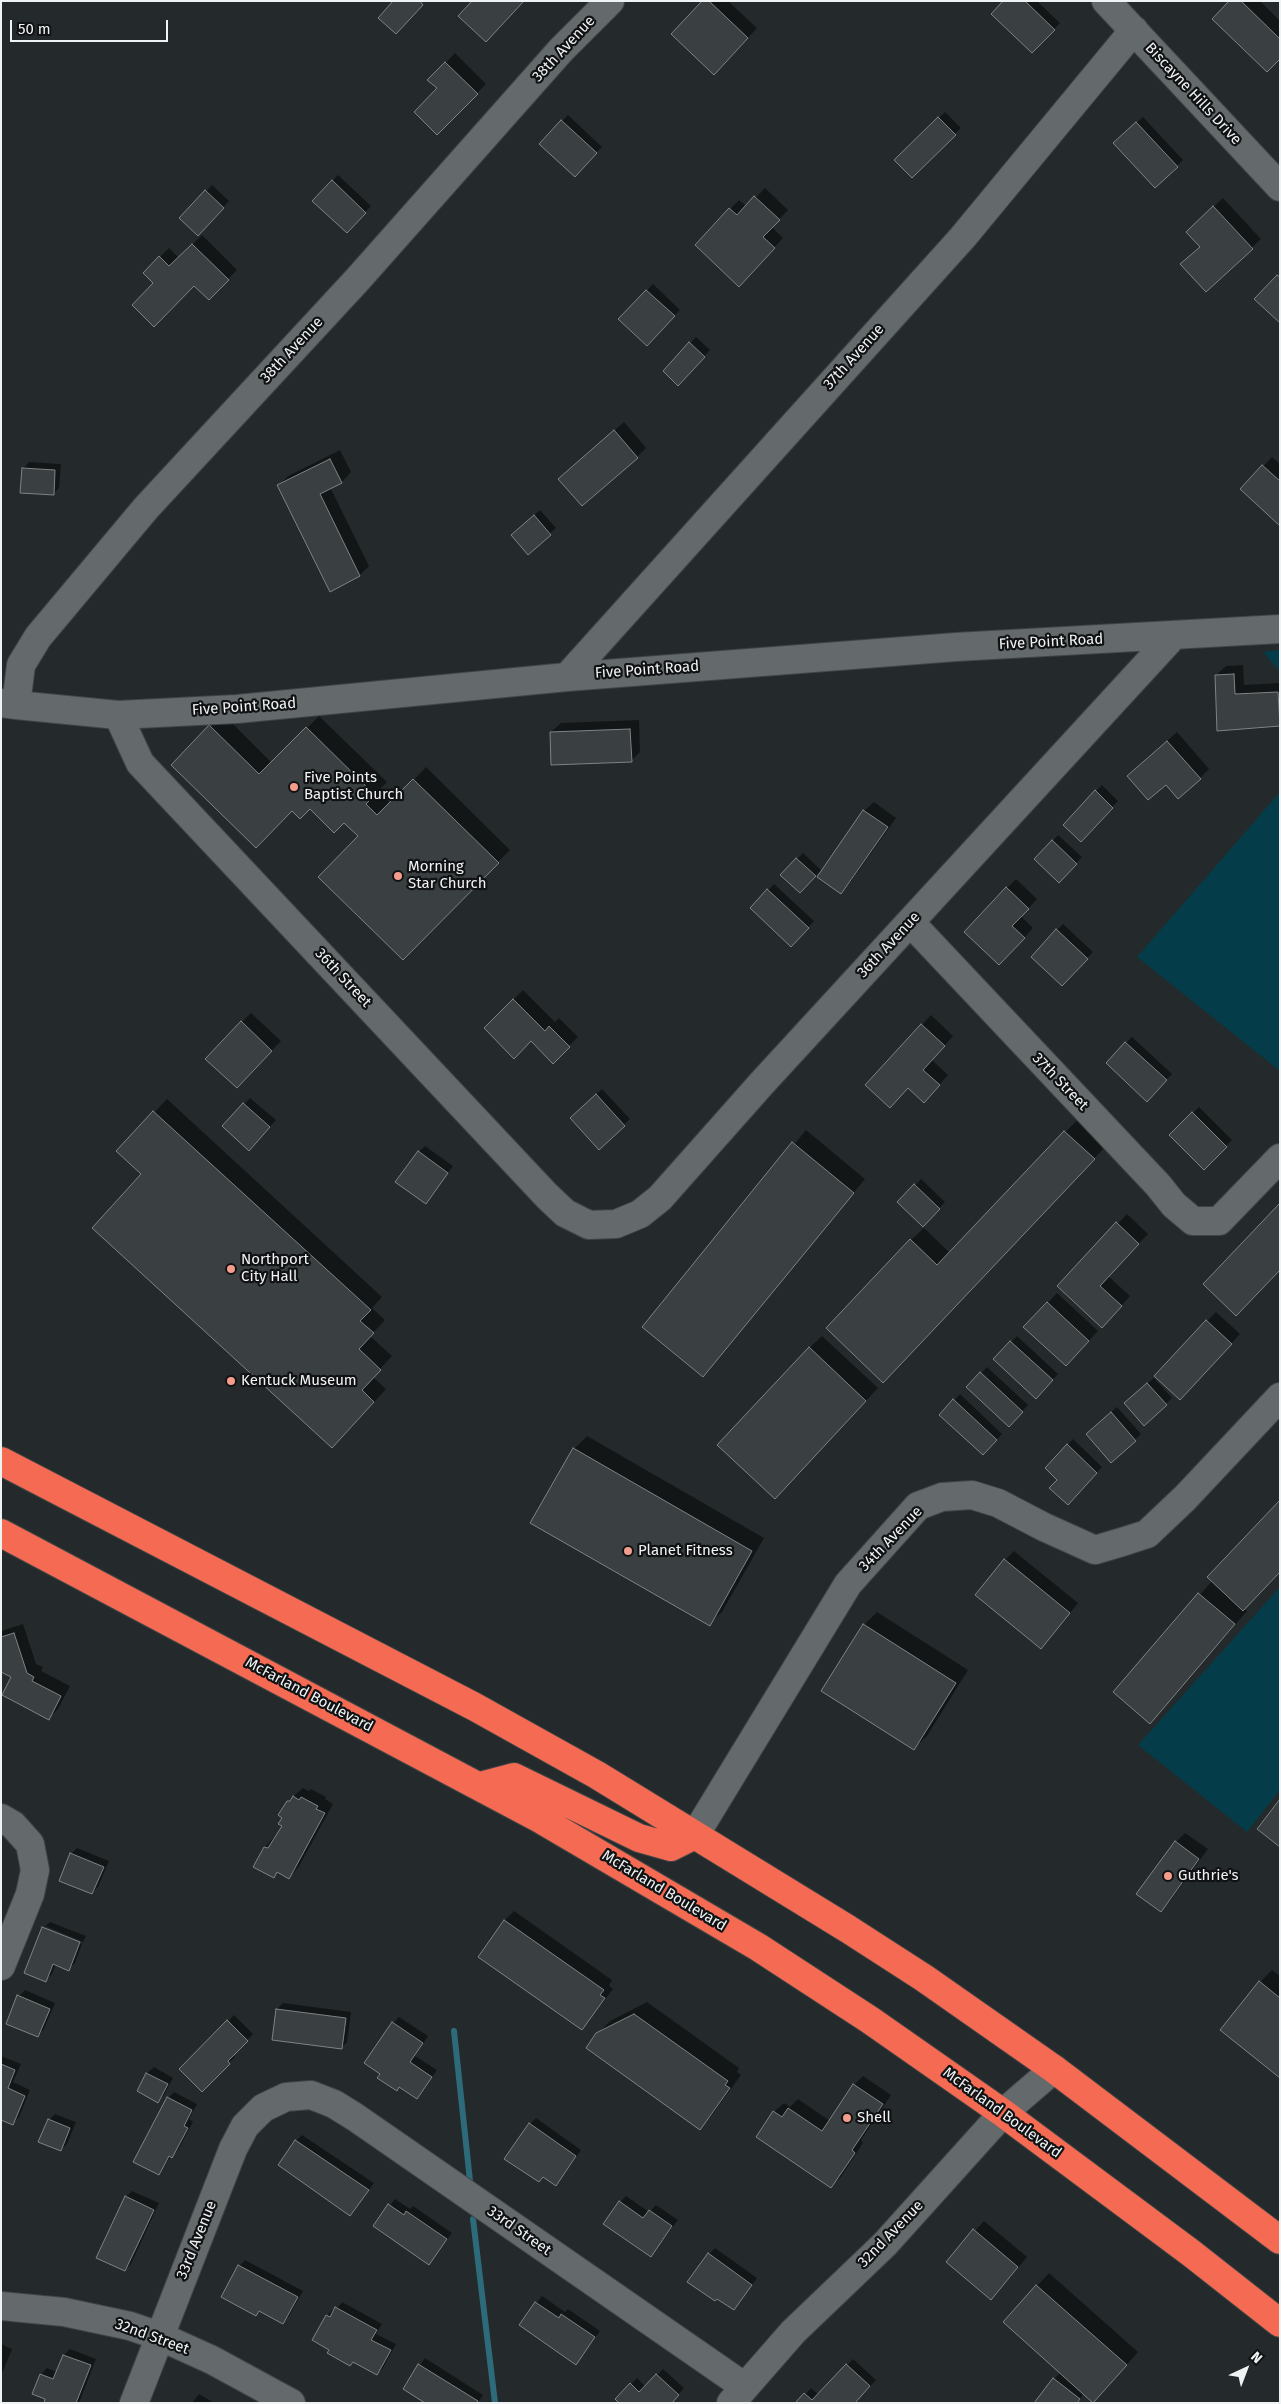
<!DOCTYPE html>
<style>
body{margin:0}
#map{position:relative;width:1281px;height:2404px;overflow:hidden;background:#242a2b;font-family:"Fira Sans",sans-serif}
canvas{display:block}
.frame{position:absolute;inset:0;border:2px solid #f0f3f4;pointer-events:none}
.north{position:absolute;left:1221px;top:2344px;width:50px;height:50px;-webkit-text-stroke:4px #101213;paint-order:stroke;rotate:43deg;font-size:14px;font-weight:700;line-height:20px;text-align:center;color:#f0f3f4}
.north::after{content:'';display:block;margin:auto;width:18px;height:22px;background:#f0f3f4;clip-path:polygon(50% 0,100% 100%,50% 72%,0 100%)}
.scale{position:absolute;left:10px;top:20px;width:158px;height:22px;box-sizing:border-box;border:2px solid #f0f3f4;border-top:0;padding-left:6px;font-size:15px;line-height:18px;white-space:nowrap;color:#f0f3f4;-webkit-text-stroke:4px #101213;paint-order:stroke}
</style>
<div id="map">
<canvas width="1281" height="2404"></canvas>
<div class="frame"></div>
<div class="north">N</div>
<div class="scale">50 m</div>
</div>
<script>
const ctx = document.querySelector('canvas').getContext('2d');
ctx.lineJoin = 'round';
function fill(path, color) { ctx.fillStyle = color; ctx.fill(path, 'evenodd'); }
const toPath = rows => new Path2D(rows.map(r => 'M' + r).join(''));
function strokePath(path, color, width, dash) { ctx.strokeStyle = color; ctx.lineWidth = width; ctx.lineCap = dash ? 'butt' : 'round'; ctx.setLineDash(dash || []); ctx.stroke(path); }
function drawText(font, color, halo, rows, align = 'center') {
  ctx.font = font + ' "Fira Sans",sans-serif'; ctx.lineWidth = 4.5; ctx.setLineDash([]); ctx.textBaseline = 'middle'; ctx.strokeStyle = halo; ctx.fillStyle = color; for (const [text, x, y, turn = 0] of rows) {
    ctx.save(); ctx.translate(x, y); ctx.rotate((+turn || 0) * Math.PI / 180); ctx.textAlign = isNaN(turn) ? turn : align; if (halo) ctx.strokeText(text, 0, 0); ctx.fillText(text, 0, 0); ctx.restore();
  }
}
const green = toPath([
 [1280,650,1280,672,1263,652],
 [1280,792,1280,1071,1137,957],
 [1280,1587,1280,1790,1247,1832,1138,1745]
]);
const shadow = toPath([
 [704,1,728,1,757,28,724,64],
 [1005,1,1037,1,1060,23,1032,52],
 [1230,1,1260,1,1280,21,1280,58],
 [455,53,486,84,437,134,439,88,429,80],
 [945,112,961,128,912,176,896,160],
 [568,115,602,147,575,175,541,143],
 [1143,117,1183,160,1155,187,1121,137],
 [338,175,371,206,347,232,314,201],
 [212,185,229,201,198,234,181,218],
 [765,188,788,210,772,227,783,238,749,276,730,209,739,200,747,207],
 [1223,198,1261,239,1206,290,1197,222],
 [202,235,237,270,209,298,194,284,155,283,144,273,169,248,179,258],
 [653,284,680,310,647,344,620,319],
 [696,337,710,350,678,384,664,371],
 [624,422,646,448,637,457,569,470],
 [340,450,351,472,342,482,330,487,369,566,360,575,278,486,288,476],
 [1272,457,1280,464,1280,525,1242,489],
 [29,462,61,464,59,488,53,494,23,469],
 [540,510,556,528,528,553,518,529],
 [1243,665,1244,685,1280,683,1280,725,1262,726,1259,728,1219,730,1216,675,1226,666],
 [223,714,272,763,319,716,387,782,378,791,391,804,426,767,510,850,403,958,359,836,344,821,310,808,292,809,172,765],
 [639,720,640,752,631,761,551,732,561,723],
 [1177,732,1209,769,1200,778,1166,783,1128,776],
 [1102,785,1118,801,1081,840,1065,825],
 [874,802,896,818,850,883,841,892,864,811],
 [1058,835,1082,857,1059,881,1036,859],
 [803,853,821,870,800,892,782,875],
 [1016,879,1037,899,1021,916,1033,928,1009,954,1007,888],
 [774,884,814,921,791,945,752,908],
 [1063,924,1093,952,1062,984,1033,956],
 [523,990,555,1022,559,1018,578,1037,553,1062,531,1040,485,1028],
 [251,1013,281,1041,246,1077,242,1022],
 [931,1015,953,1036,932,1060,948,1075,933,1092,909,1087,867,1085],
 [1132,1037,1172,1074,1147,1100,1107,1063],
 [602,1089,630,1119,599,1148,577,1112],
 [250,1098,276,1120,255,1143,224,1126],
 [167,1099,382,1297,372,1308,385,1320,370,1336,392,1356,373,1377,386,1389,345,1434,143,1174,118,1151],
 [1199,1107,1232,1140,1204,1168,1171,1135],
 [1078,1119,1106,1146,896,1368,911,1240,924,1228,950,1253],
 [806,1130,865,1179,703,1375,644,1327],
 [425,1146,453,1166,426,1202,419,1152],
 [921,1179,945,1202,923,1225,899,1202],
 [1127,1214,1148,1234,1108,1276,1130,1296,1111,1317,1059,1286],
 [1057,1293,1098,1331,1075,1355,1025,1327],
 [1216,1312,1240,1334,1189,1389,1207,1321],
 [822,1336,878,1388,787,1485,809,1348],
 [1017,1336,1058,1374,1036,1397,995,1359],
 [987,1367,1028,1405,1009,1425,968,1387],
 [1154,1378,1172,1398,1144,1424,1131,1397],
 [960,1394,1002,1434,983,1454,941,1414],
 [1117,1407,1141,1434,1135,1440,1093,1428],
 [587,1436,764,1538,722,1612,709,1624,574,1449],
 [1073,1439,1102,1467,1068,1504,1059,1480,1046,1468],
 [1014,1551,1078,1603,1050,1638,1005,1560],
 [1212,1581,1247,1611,1150,1722,1115,1692],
 [877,1612,968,1670,927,1736,914,1748,864,1625],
 [23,1624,36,1664,43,1667,41,1671,70,1686,58,1709,48,1719,13,1677,1,1671,1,1631],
 [303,1788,309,1791,311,1789,326,1797,325,1799,333,1804,298,1868,289,1877,278,1872,274,1876,265,1847,284,1826,288,1801],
 [1185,1833,1208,1849,1170,1901,1161,1910,1176,1842],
 [77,1848,109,1861,98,1887,92,1893,71,1854],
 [514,1911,612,1980,609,1986,613,1989,582,2029,480,1957,505,1920],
 [50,1922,86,1936,83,1942,45,1926,45,1929,82,1944,75,1963,69,1969,56,1964,52,1974,46,1980,43,1928],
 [1272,1970,1280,1976,1280,2077,1260,1982],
 [25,1990,55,2003,44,2029,38,2035,19,1996],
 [647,2002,739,2068,737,2072,741,2075,712,2115,700,2128,597,2034,610,2021],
 [283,2003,351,2012,347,2042,341,2048,277,2009],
 [234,2015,253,2034,234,2054,235,2057,202,2090,181,2069],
 [399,2017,428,2036,415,2056,437,2070,417,2098,382,2073,393,2023],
 [1,2056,21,2064,13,2082,30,2090,19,2117,13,2123,1,2119],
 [154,2067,173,2078,164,2095,158,2101,138,2091,147,2073],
 [863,2076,891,2095,861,2140,863,2143,841,2177,831,2186,774,2112,784,2103,790,2107,798,2099,830,2121,854,2085],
 [174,2092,197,2104,189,2119,193,2122,178,2150,171,2156,159,2174,135,2161,168,2098],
 [55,2114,76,2122,67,2144,61,2150,49,2120],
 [536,2118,581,2150,556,2185,543,2176,530,2124],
 [302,2135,374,2183,350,2214,296,2141],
 [132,2191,159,2203,131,2264,125,2270,126,2197],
 [626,2196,649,2212,656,2205,678,2220,651,2255,620,2202],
 [395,2199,410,2209,413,2206,452,2233,429,2264,374,2226],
 [984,2221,1027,2257,1000,2289,947,2262],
 [715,2248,757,2278,734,2309,709,2254],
 [245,2260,303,2291,289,2316,283,2322,260,2310,256,2314,239,2266],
 [1049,2273,1138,2352,1106,2389,1084,2393,1077,2403,1054,2379,1061,2372,1004,2322],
 [542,2296,565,2312,568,2309,600,2331,576,2363,521,2325],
 [342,2302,382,2324,376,2334,396,2344,383,2368,377,2374,331,2349,327,2316,333,2309,335,2311],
 [1,2344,12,2349,1,2376],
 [70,2349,96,2359,79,2403,45,2403,47,2399,34,2394,41,2374,47,2368,57,2372,64,2355],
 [425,2358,483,2395,478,2403,427,2403,404,2388],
 [853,2359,876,2380,854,2403,797,2403,811,2388,819,2395],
 [663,2369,684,2388,671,2403,617,2399,637,2378,646,2387],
 [199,2394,214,2403,192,2403]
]);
const stream = toPath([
 [454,2031,470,2181],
 [473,2219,495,2403]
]);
const building = toPath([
 [393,1,420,1,423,5,396,34,378,18,393,1],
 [472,1,524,1,486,42,458,16,472,1],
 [702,1,709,1,748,38,714,75,671,34,702,1],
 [1003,1,1025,1,1055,30,1032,53,991,14,1003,1],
 [1229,1,1241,1,1280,39,1280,59,1267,72,1212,19,1229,1],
 [445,62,478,94,437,135,414,112,437,88,427,80,445,62],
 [938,117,956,135,912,178,894,160,938,117],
 [561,120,597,153,575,177,539,144,561,120],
 [1136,122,1178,167,1155,188,1113,143,1136,122],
 [332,180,366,213,347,233,312,201,332,180],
 [205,190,224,208,198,236,179,218,205,190],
 [754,196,780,220,763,237,775,248,739,287,695,245,729,208,737,215,754,196],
 [1213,206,1253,249,1206,292,1180,264,1200,247,1186,232,1213,206],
 [192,244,229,280,209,300,194,286,154,327,132,305,153,283,143,273,159,256,169,266,192,244],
 [1277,275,1280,277,1280,323,1254,299,1277,275],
 [646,290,675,316,647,346,618,319,646,290],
 [689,342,705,357,678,386,663,371,689,342],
 [614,430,638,458,582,506,558,479,614,430],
 [330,459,342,483,320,494,360,576,330,592,277,485,330,459],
 [1262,465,1280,481,1280,526,1240,489,1262,465],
 [22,468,55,470,54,495,20,493,22,468],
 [534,515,551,535,528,555,511,535,534,515],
 [1234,674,1235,694,1278,692,1280,726,1217,731,1215,675,1234,674],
 [209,725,259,774,306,727,375,795,366,804,377,815,413,779,499,863,403,960,318,877,358,836,344,823,334,833,310,809,300,819,292,811,256,848,171,765,209,725],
 [630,729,632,762,551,765,550,732,630,729],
 [1167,741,1201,779,1178,799,1166,785,1148,800,1127,776,1167,741],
 [1095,790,1113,808,1081,842,1063,825,1095,790],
 [863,810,888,827,841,894,817,877,863,810],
 [1052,840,1077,864,1059,883,1034,859,1052,840],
 [796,858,816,876,800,893,780,875,796,858],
 [1006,887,1029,909,1012,926,1025,938,999,965,964,932,1006,887],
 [767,889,809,928,791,947,750,908,767,889],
 [1056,929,1088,959,1062,986,1031,957,1056,929],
 [513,999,545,1031,549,1026,570,1047,553,1064,531,1041,514,1059,484,1028,513,999],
 [241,1021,272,1051,237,1088,205,1059,241,1021],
 [921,1024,945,1046,923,1070,940,1085,924,1103,908,1088,890,1108,865,1085,921,1024],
 [1125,1042,1167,1080,1147,1102,1106,1063,1125,1042],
 [596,1094,625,1126,599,1150,570,1118,596,1094],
 [243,1103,270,1127,249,1151,222,1126,243,1103],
 [153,1111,371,1310,360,1321,374,1333,359,1349,381,1370,362,1390,374,1402,332,1448,92,1228,141,1174,116,1151,153,1111],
 [1192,1112,1227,1147,1204,1170,1169,1135,1192,1112],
 [1064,1131,1095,1159,883,1383,826,1328,910,1239,937,1265,1064,1131],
 [792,1142,854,1193,703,1377,642,1327,792,1142],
 [418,1151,448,1173,426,1204,395,1182,418,1151],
 [914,1184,940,1209,923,1227,897,1202,914,1184],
 [1280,1203,1280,1270,1236,1316,1203,1284,1280,1203],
 [1116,1222,1139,1244,1100,1286,1122,1306,1102,1328,1057,1286,1116,1222],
 [1047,1302,1089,1341,1066,1366,1023,1327,1047,1302],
 [1206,1320,1232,1344,1180,1400,1154,1376,1206,1320],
 [1010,1341,1053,1380,1036,1399,993,1359,1010,1341],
 [809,1347,866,1401,775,1499,717,1445,809,1347],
 [980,1372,1023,1412,1009,1427,966,1387,980,1372],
 [1147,1383,1167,1405,1144,1426,1124,1403,1147,1383],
 [953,1399,997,1440,983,1455,939,1415,953,1399],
 [1111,1412,1136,1441,1111,1463,1086,1434,1111,1412],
 [1067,1444,1097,1473,1068,1505,1049,1488,1057,1480,1045,1468,1067,1444],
 [573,1448,752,1551,710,1626,530,1523,573,1448],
 [1280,1500,1280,1572,1243,1611,1207,1577,1280,1500],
 [1004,1559,1070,1613,1041,1649,975,1595,1004,1559],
 [1198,1593,1235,1624,1150,1724,1113,1692,1198,1593],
 [863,1624,956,1683,914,1750,821,1691,863,1624],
 [14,1633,27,1673,34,1677,32,1681,61,1696,49,1720,2,1695,11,1677,1,1672,1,1637,14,1633],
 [293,1796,299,1800,301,1797,318,1806,316,1809,325,1813,289,1879,277,1872,274,1878,253,1867,264,1847,268,1848,282,1826,278,1824,282,1818,278,1815,287,1801,290,1801,293,1796],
 [1280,1799,1280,1847,1257,1829,1280,1799],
 [1175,1841,1199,1859,1161,1912,1136,1894,1175,1841],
 [70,1853,104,1867,92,1894,59,1881,70,1853],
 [504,1920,604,1990,600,1995,605,1998,582,2030,478,1957,504,1920],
 [42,1927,80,1942,69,1971,53,1964,46,1982,24,1973,42,1927],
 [1259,1981,1280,1998,1280,2078,1220,2030,1259,1981],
 [17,1995,50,2009,38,2037,6,2024,17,1995],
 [276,2009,346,2018,342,2049,272,2040,276,2009],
 [634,2014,728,2081,725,2085,730,2088,700,2130,586,2048,596,2033,634,2014],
 [227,2020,248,2041,228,2061,230,2064,202,2092,179,2069,227,2020],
 [392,2022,423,2043,410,2062,432,2077,417,2099,399,2087,397,2091,377,2078,380,2074,364,2063,392,2022],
 [1,2064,15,2070,8,2088,25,2096,13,2125,1,2120,1,2064],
 [146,2073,168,2084,158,2103,137,2091,146,2073],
 [853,2084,883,2104,852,2150,855,2153,831,2188,756,2137,773,2111,782,2117,788,2108,822,2131,853,2084],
 [167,2097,192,2110,184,2126,188,2128,172,2158,169,2156,159,2175,133,2162,167,2097],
 [48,2119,70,2128,61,2151,38,2142,48,2119],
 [529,2123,576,2156,556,2186,543,2177,539,2182,504,2159,529,2123],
 [295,2140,369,2190,350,2216,278,2165,295,2140],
 [125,2196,154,2210,125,2271,96,2258,125,2196],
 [619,2201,643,2218,649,2210,672,2226,651,2257,603,2224,619,2201],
 [388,2204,404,2215,406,2211,447,2239,429,2265,373,2226,388,2204],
 [973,2229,1018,2267,991,2300,946,2262,973,2229],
 [708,2253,752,2285,734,2310,717,2299,715,2301,687,2282,708,2253],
 [238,2265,298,2297,283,2324,259,2311,256,2316,221,2297,238,2265],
 [1036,2285,1127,2365,1093,2403,1003,2322,1036,2285],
 [535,2302,559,2318,561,2314,595,2337,576,2365,519,2325,535,2302],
 [335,2307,377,2330,371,2340,391,2350,377,2375,353,2362,350,2366,327,2353,329,2350,312,2340,326,2315,330,2317,335,2307],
 [63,2355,91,2365,76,2403,44,2403,45,2399,32,2394,40,2374,53,2379,63,2355],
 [418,2364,478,2401,477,2403,425,2403,403,2389,418,2364],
 [846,2364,870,2386,855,2403,795,2403,804,2393,812,2400,846,2364],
 [656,2374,679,2395,672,2403,619,2403,615,2399,630,2383,639,2392,656,2374],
 [1053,2378,1080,2399,1077,2403,1034,2403,1053,2378]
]);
const minor = toPath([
 [1106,1,1280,187],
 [567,677,963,237,1134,30],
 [1,703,16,705,21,665,38,637,146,508,358,279,561,50,610,1],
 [16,705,118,715,237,709,567,677,956,647,1280,629],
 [118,715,140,763,547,1196,565,1213,589,1225,616,1224,640,1214,660,1198,762,1083,1174,635],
 [910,922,1158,1185,1174,1205,1193,1221,1219,1221,1280,1158],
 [1,1818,13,1825,30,1844,35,1870,30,1894,1,1966],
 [695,1835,848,1584,918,1506,942,1497,972,1495,998,1503,1044,1527,1095,1550,1122,1542,1147,1534,1185,1498,1280,1397],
 [1,2306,64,2312,130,2326,159,2336,212,2360,291,2403],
 [134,2403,233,2149,245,2126,263,2108,286,2097,311,2095,334,2104,355,2117,745,2387],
 [731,2403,793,2332,885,2244,1003,2113,1054,2069]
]);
const highway = toPath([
 [1,1461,475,1707,597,1775,848,1929,924,1978,1054,2069,1280,2240],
 [1,1533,540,1819,758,1947,870,2020,1003,2113,1191,2253,1280,2323],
 [480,1786,514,1777,639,1838,671,1847,695,1835]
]);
const markers = [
 [294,787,5,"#f49d8c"],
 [398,876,5,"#f49d8c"],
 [231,1269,5,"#f49d8c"],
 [231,1381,5,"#f49d8c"],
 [628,1551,5,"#f49d8c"],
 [1168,1876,5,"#f49d8c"],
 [847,2118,5,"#f49d8c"]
];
const streetNames = [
 ["38th Avenue",564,49,-47],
 ["Biscayne Hills Drive",1193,94,47],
 ["38th Avenue",292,350,-47],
 ["37th Avenue",854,357,-48],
 ["Five Point Road",1051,642,-3],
 ["Five Point Road",647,670,-4],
 ["Five Point Road",244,707,-4],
 ["36th Avenue",889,945,-47],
 ["36th Street",343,978,47],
 ["37th Street",1060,1082,46],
 ["34th Avenue",891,1539,-46],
 ["McFarland Boulevard",309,1695,28],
 ["McFarland Boulevard",664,1891,31],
 ["McFarland Boulevard",1002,2113,36],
 ["33rd Street",519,2231,35],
 ["32nd Avenue",891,2234,-46],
 ["33rd Avenue",197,2240,-68],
 ["32nd Street",152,2337,20]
];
const poiNames = [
 ["Five Points",304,778],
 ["Baptist Church",304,795],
 ["Morning",408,867],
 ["Star Church",408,884],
 ["Northport",241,1260],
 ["City Hall",241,1277],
 ["Kentuck Museum",241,1381],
 ["Planet Fitness",638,1551],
 ["Guthrie's",1178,1876],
 ["Shell",857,2118]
];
fill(green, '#043d49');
fill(shadow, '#0007');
strokePath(stream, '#2d6b7b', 6);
fill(building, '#3a4042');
strokePath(building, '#7e8486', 1);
strokePath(minor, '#404445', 30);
strokePath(highway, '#404445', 30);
strokePath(minor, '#646a6c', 28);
strokePath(highway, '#f46a52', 28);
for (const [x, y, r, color] of markers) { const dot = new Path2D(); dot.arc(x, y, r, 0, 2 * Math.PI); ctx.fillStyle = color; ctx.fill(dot); strokePath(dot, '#101213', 2); }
drawText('15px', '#f0f3f4', '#101213', streetNames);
drawText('15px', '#f0f3f4', '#101213', poiNames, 'left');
</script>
